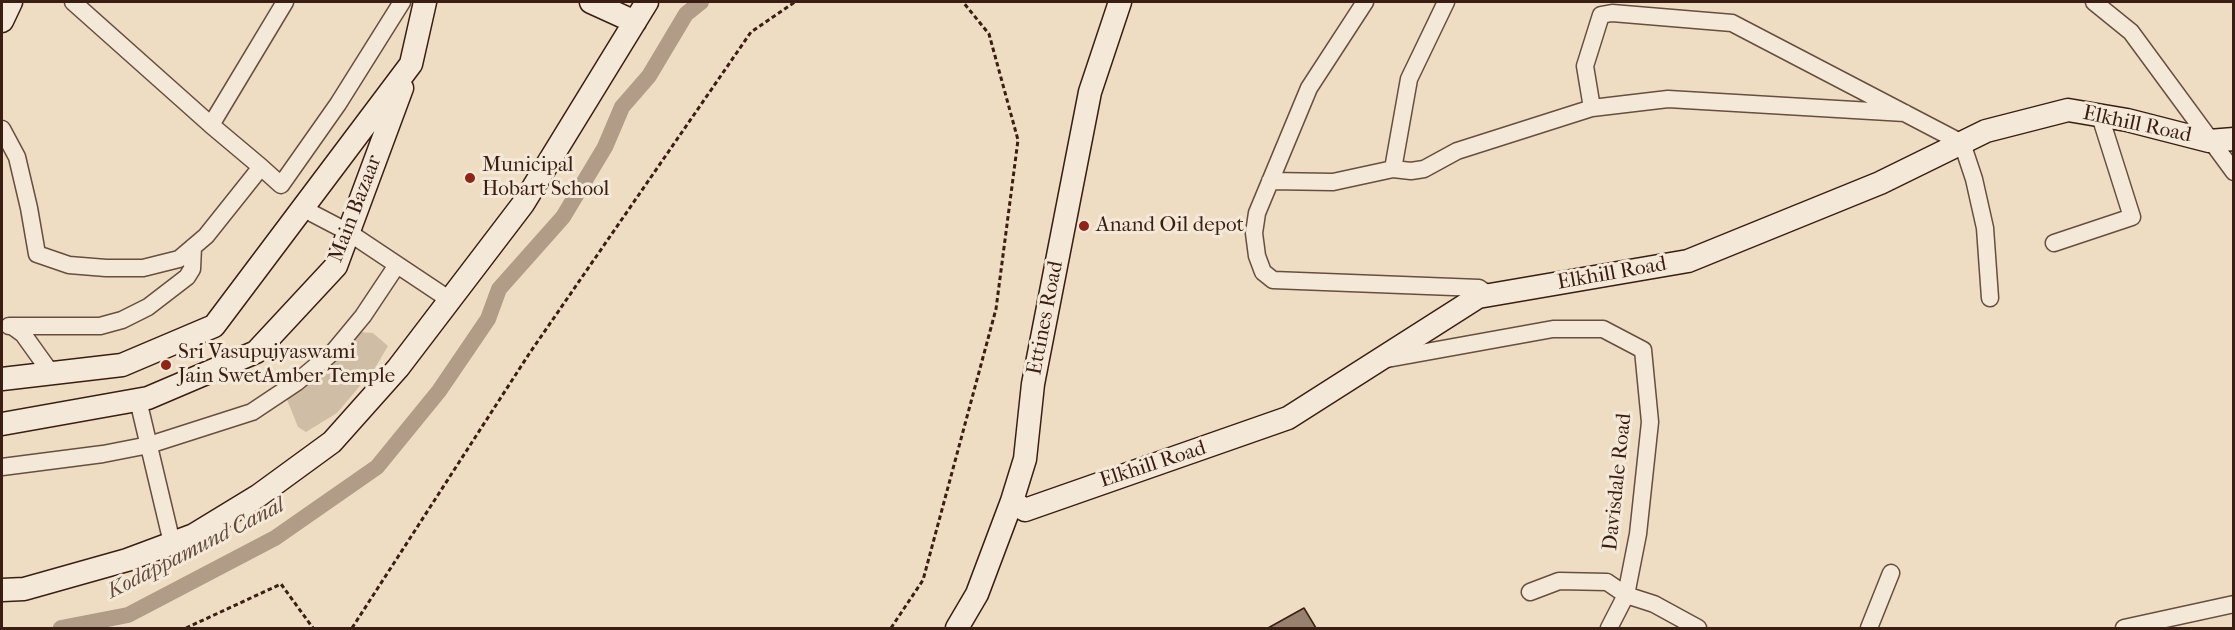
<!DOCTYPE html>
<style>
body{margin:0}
#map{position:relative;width:2235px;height:630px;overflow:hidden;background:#eeddc3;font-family:"IM FELL French Canon",serif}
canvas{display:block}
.frame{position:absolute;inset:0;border:3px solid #3b1e13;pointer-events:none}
</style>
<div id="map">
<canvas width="2235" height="630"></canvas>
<div class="frame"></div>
</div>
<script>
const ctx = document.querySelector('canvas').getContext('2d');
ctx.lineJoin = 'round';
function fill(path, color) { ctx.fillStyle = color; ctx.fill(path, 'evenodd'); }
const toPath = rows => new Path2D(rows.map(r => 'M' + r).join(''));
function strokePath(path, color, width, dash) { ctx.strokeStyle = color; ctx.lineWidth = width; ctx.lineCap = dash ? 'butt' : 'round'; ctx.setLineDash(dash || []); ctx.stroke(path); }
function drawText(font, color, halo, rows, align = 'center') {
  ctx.font = font + ' "IM FELL French Canon",serif'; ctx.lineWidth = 6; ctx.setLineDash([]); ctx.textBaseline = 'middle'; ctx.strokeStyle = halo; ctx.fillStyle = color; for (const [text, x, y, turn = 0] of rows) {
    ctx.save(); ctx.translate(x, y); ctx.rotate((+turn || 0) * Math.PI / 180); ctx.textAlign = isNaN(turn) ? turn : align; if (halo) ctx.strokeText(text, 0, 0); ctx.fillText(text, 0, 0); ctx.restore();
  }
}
const green = toPath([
 [359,332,373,333,388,346,375,368,337,413,306,432,298,427,286,397]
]);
const canal = toPath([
 [61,628,128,615,275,538,377,467,439,391,488,319,499,289,563,217,605,147,622,107,649,76,686,14,701,2]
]);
const building = toPath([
 [1304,608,1316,628,1268,628,1304,608]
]);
const path = toPath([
 [186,628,281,584,313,628],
 [352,628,529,354,751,32,795,2],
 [891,628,923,580,996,309,1018,140,989,34,963,2]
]);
const street = toPath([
 [73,2,211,125,261,167],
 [1365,2,1309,88,1257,213,1254,233,1257,256,1263,272,1273,280,1479,288,1489,295],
 [2094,2,2131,32,2234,172],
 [1592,108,1585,66,1601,15,1612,13,1732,23,1962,143,1974,179,1985,228,1990,298],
 [211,125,285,2],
 [2,129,17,157,29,208,37,254,69,265,106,268,143,268,179,259,206,236,261,167,281,185,338,104,402,2],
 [1393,169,1409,79,1446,2],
 [1270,181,1333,182,1393,169,1411,171,1424,169,1457,151,1592,108,1668,99,1905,113],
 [302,208,348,232,450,300],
 [2054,243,2132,217,2100,116],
 [9,326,12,326,23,334,51,373],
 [12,326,100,326,122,320,148,307,187,277,192,269,193,247],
 [1387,359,1553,329,1603,329,1643,350,1650,422,1638,534,1626,595,1654,604,1698,628],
 [138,400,172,543],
 [2,467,103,454,149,445,252,412,297,382,334,351,363,316,397,265],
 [1530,592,1559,581,1607,582,1626,595,1609,628],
 [1869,628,1891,573],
 [2124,628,2234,604]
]);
const secondary = toPath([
 [591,2,635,22],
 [2,21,11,2],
 [2,379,122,365,214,326,411,64,425,2],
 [2,424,148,398,256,352,336,266,402,88],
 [1012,501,1025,510,1288,418,1478,297,1688,261,1880,183,1986,131,2068,110,2127,120,2209,141,2234,139],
 [2,590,24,589,127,560,194,535,258,496,332,442,398,368,523,204,647,2],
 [957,628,977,594,1012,501,1025,459,1033,384,1090,92,1120,2]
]);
const markers = [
 [470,178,6,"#8f2418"],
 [1084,226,6,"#8f2418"],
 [166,365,6,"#8f2418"]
];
const streetNames = [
 ["Elkhill Road",2137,125,12],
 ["Main Bazaar",356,209,-69],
 ["Elkhill Road",1612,274,-10],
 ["Ettines Road",1046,318,-79],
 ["Elkhill Road",1153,465,-18],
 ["Davisdale Road",1618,482,-84]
];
const poiNames = [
 ["Municipal",482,166],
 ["Hobart School",482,190],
 ["Anand Oil depot",1096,226],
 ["Sri Vasupujyaswami",178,353],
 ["Jain SwetAmber Temple",178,377]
];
const waterNames = [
 ["Kodappamund Canal",196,549,-27]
];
fill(green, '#d0bda5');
strokePath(canal, '#b19c87', 16);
fill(building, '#98816f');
strokePath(building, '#3b1e13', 1.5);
strokePath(street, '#684e3f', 19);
strokePath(secondary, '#3b1e13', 25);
strokePath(path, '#3b1e13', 3, [4.5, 3]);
strokePath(street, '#f4e9d8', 16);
strokePath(secondary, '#f4e9d8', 22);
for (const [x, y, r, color] of markers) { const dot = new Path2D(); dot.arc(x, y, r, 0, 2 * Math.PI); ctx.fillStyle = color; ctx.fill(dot); strokePath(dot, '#f4e9d8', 2); }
drawText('21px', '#3b1e13', '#f4e9d8', streetNames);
drawText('21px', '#3b1e13', '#f4e9d8', poiNames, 'left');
drawText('italic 22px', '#644a3c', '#f4e9d8', waterNames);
</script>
